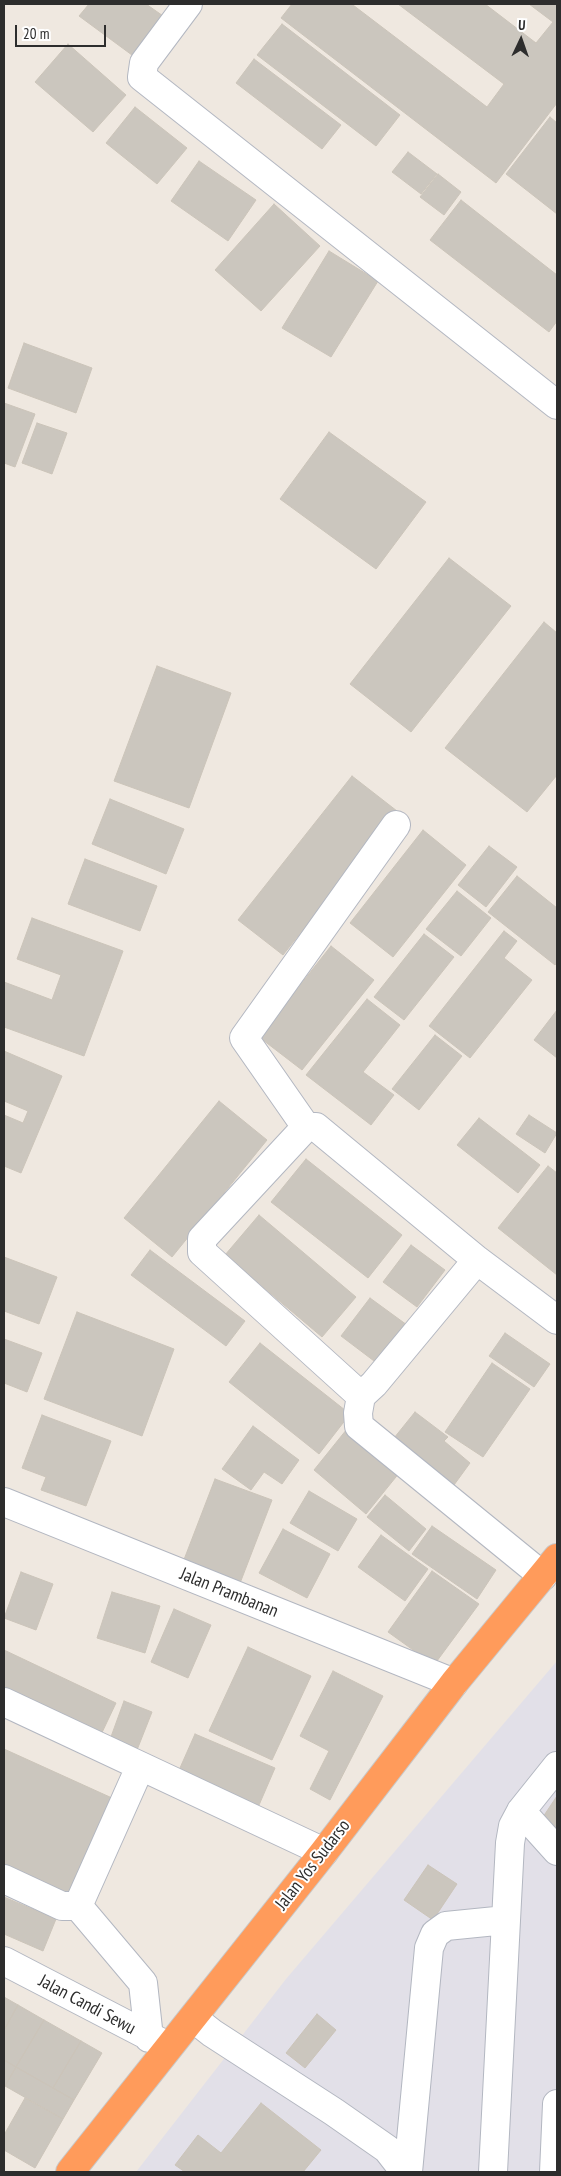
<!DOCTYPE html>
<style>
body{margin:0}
#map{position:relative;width:561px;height:2176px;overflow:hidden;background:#efe8e0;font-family:"PT Sans Narrow",sans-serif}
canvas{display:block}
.frame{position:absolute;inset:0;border:5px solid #2d2d2d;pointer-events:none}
.north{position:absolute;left:496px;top:15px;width:50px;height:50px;-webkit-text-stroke:4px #fff;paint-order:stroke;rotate:3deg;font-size:14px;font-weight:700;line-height:20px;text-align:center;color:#2d2d2d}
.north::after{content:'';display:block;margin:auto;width:18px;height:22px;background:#2d2d2d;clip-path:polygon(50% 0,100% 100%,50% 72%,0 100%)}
.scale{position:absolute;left:15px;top:25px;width:91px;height:22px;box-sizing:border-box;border:2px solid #2d2d2d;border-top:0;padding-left:6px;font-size:15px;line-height:18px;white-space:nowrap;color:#2d2d2d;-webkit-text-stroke:4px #fff;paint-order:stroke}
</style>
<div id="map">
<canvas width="561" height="2176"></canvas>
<div class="frame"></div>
<div class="north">U</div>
<div class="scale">20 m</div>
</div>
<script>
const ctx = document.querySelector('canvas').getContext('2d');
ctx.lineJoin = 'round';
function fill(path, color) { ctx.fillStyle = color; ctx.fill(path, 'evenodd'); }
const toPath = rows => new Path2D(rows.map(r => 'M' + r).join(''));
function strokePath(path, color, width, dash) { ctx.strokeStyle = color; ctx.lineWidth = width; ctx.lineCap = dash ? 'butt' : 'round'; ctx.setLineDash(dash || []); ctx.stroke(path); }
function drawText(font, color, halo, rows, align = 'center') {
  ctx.font = font + ' "PT Sans Narrow",sans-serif'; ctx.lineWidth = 4; ctx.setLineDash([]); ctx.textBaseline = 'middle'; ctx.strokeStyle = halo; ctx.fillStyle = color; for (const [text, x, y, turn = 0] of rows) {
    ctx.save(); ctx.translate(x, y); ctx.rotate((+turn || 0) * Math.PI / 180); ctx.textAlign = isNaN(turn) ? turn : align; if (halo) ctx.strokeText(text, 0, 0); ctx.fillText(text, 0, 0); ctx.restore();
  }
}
const industrial = toPath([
 [557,1661,557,2172,136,2172,286,1979]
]);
const building = toPath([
 [89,4,146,4,166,18,136,58,79,16,89,4],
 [292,4,355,4,353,5,487,107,504,84,398,4,485,4,536,43,553,22,529,4,557,4,557,103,496,183,281,18,292,4],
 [282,24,400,115,376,146,257,55,282,24],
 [68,44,126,95,93,132,35,82,68,44],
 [254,59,341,125,322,149,236,83,254,59],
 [135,107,187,148,157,184,106,143,135,107],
 [550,117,557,123,557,214,506,174,550,117],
 [408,152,437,174,421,194,392,172,408,152],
 [199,161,256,200,228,241,171,201,199,161],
 [438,174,461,192,444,215,420,197,438,174],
 [461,200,557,275,557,321,549,332,430,240,461,200],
 [274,204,320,246,261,311,215,270,274,204],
 [329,251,378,281,331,357,282,328,329,251],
 [24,343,92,368,76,413,8,388,24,343],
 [4,403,35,414,15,467,4,463,4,403],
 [37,423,67,433,52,474,22,463,37,423],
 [329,432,426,502,376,569,280,499,329,432],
 [449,558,511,606,411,732,350,684,449,558],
 [544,622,557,633,557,775,527,812,445,748,544,622],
 [157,666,231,693,189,808,114,781,157,666],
 [352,776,397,811,283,955,238,920,352,776],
 [110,799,184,829,166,874,92,844,110,799],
 [423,830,466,865,393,957,350,923,423,830],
 [489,846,517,867,486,907,458,885,489,846],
 [85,859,157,886,140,931,68,904,85,859],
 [517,876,557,908,557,962,555,965,488,912,517,876],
 [457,891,491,918,461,956,426,929,457,891],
 [32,918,123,951,84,1056,4,1027,4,982,52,1000,61,975,17,959,32,918],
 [504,931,517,941,504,958,532,980,470,1058,429,1026,504,931],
 [424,934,454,957,404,1020,374,997,424,934],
 [331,946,374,980,302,1070,259,1037,331,946],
 [367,999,400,1025,363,1072,394,1095,371,1125,306,1075,367,999],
 [557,1010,557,1058,534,1040,557,1010],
 [435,1035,462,1056,419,1110,392,1089,435,1035],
 [4,1051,62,1076,21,1173,4,1166,4,1115,23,1123,28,1111,4,1101,4,1051],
 [219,1101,267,1140,172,1257,124,1218,219,1101],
 [529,1115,557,1133,545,1153,516,1134,529,1115],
 [479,1118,540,1165,518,1193,457,1145,479,1118],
 [306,1159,402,1235,368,1278,271,1202,306,1159],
 [548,1166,557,1173,557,1275,498,1228,548,1166],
 [259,1215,356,1297,322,1337,225,1255,259,1215],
 [411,1245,445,1270,417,1307,383,1282,411,1245],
 [150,1250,245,1321,226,1346,131,1275,150,1250],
 [4,1257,57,1277,39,1324,4,1311,4,1257],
 [370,1298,407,1325,378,1364,341,1336,370,1298],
 [77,1312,174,1349,142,1436,44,1399,77,1312],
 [505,1333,550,1364,534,1387,489,1356,505,1333],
 [4,1339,42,1353,27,1392,4,1383,4,1339],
 [260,1343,350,1414,319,1454,229,1382,260,1343],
 [492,1363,530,1389,483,1457,445,1432,492,1363],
 [415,1412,448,1437,444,1441,470,1463,454,1485,427,1463,423,1468,390,1443,415,1412],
 [42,1415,111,1441,86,1506,41,1490,46,1477,22,1468,42,1415],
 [253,1426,299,1460,282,1484,264,1472,251,1490,222,1469,253,1426],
 [347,1429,400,1472,366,1514,314,1470,347,1429],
 [215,1479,272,1500,237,1591,180,1570,215,1479],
 [309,1491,357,1519,338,1551,290,1523,309,1491],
 [385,1495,426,1529,409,1551,367,1517,385,1495],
 [432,1526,496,1570,477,1599,412,1554,432,1526],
 [283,1529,330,1554,307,1598,259,1573,283,1529],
 [381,1535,428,1569,405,1601,358,1567,381,1535],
 [432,1571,479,1604,434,1665,388,1632,432,1571],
 [21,1572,53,1584,36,1630,4,1618,21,1572],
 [112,1592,160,1606,145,1653,97,1638,112,1592],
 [174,1609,211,1625,188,1678,151,1662,174,1609],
 [248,1647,311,1676,272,1760,209,1731,248,1647],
 [4,1650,116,1703,98,1741,4,1696,4,1650],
 [333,1671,383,1696,330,1800,310,1789,329,1751,300,1736,333,1671],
 [124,1701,152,1712,135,1755,108,1745,124,1701],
 [195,1734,275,1768,256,1812,176,1777,195,1734],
 [4,1749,112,1798,66,1898,4,1870,4,1749],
 [557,1796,557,1840,537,1826,557,1796],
 [428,1865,457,1884,433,1920,404,1900,428,1865],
 [4,1897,56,1919,43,1951,4,1934,4,1897],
 [4,1997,18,2005,4,2030,4,1997],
 [18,2005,44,2020,16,2067,4,2060,4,2030,18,2005],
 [317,2014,336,2030,305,2068,286,2053,317,2014],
 [44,2020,81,2041,53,2088,16,2067,44,2020],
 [81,2041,102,2053,74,2100,53,2088,81,2041],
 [4,2060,16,2067,4,2088,4,2060],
 [16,2067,74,2100,63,2119,5,2086,16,2067],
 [25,2098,63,2119,35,2168,4,2150,4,2135,25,2098],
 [261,2103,321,2150,303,2172,185,2172,175,2165,198,2135,221,2153,261,2103]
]);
const minor = toPath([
 [188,4,144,63,142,77,557,405],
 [306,1127,244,1038,396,825],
 [477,1260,374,1384,361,1396,202,1252,202,1239,306,1127,316,1127,477,1260,557,1320],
 [361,1396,358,1413,359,1426,543,1576],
 [4,1502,454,1683],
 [4,1702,324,1852],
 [140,1767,78,1906,143,1983,149,2038],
 [521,1811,557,1851],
 [4,1879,62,1906,78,1906],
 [4,1961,162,2043],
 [193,2018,212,2033,334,2112,387,2149,401,2167,402,2172],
 [408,2172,429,1948,435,1934,446,1926,506,1920],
 [493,2172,510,1843,513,1826,521,1811,557,1766],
 [554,2172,557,2104]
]);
const highway = toPath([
 [70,2172,324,1852,454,1683,557,1558]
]);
const streetNames = [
 ["Jalan Prambanan",229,1593,22],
 ["Jalan Yos Sudarso",313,1865,-52],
 ["Jalan Candi Sewu",87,2005,28]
];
fill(industrial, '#e2e0e8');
fill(building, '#cbc6be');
strokePath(building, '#cbc4b9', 1);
strokePath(minor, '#b3b7c1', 30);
strokePath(highway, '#c8c8c8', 30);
strokePath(minor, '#fff', 28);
strokePath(highway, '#ff9b5b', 28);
drawText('18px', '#2d2d2d', '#fff', streetNames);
</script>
